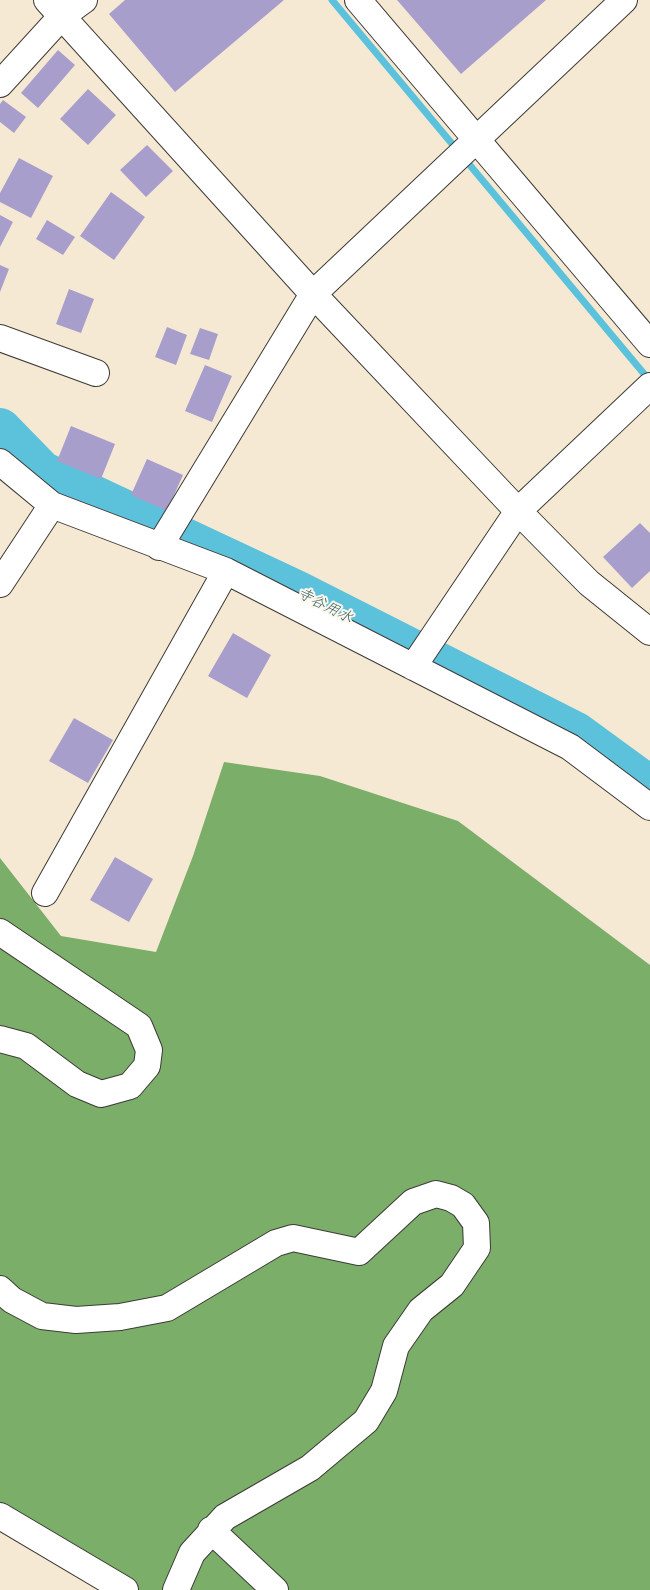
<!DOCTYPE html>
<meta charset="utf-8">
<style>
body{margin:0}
canvas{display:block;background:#f6e9d3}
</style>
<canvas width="650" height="1590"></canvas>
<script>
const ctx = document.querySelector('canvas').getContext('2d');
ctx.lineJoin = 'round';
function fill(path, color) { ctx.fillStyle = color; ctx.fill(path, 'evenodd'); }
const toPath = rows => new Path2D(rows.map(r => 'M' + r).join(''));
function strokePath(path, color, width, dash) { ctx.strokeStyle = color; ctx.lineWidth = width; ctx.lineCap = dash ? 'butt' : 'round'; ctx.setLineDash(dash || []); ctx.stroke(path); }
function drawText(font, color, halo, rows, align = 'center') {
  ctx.font = font + ' "Shantell Sans","Klee One",sans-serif'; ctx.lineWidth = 4; ctx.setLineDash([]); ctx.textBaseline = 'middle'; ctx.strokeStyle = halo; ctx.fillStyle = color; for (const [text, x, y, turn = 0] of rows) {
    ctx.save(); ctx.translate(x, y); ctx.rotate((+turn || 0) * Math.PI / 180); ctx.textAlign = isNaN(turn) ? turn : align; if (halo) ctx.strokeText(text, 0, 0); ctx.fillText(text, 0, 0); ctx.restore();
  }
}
const forest = toPath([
 [224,762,320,776,458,821,650,965,650,1590,112,1590,0,1516,0,858,61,936,156,952,193,856]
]);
const stream = toPath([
 [332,0,650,381]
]);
const river = toPath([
 [0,429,42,472,296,591,576,733,650,787]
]);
const building = toPath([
 [125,0,284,0,175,92,109,14],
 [397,0,546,0,461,74],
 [58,50,75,65,38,108,21,93],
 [88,89,116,115,88,145,60,119],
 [3,100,26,117,14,133,0,122,0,104],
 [147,145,173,171,146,197,120,170],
 [19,158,53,176,31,218,0,202,0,193],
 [111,192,145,217,114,260,80,236],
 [0,215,13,222,0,247],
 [47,220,75,237,63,255,36,239],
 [0,265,9,269,0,292],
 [69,289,94,299,81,333,56,324],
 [167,327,187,335,176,365,155,357],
 [200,328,218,334,209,360,190,354],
 [205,365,232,376,212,422,185,411],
 [71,426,115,444,101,479,57,461],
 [147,459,183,475,167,511,131,495],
 [640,523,650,533,650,571,632,588,603,557],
 [233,633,271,655,247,698,208,676],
 [74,718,113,740,88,783,49,761],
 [115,857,153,879,129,922,90,900]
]);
const minor = toPath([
 [47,0,313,294,518,511,589,583,650,632],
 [358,0,650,344],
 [0,84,62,16,84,0],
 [0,338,96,373],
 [0,462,52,505,226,571,570,747,650,807],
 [159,547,313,294,624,0],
 [0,584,52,505],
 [413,667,518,511,650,386],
 [45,893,226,571],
 [0,932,139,1026,149,1050,147,1066,130,1086,101,1094,77,1084,26,1046,0,1039],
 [0,1289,12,1300,42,1316,76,1320,120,1317,167,1308,276,1243,293,1238,359,1252,413,1202,436,1194,451,1198,463,1205,476,1223,477,1248,452,1285,421,1310,396,1346,384,1391,366,1421,310,1468,225,1517,192,1553,176,1590],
 [0,1516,125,1590],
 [211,1530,275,1590]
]);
const waterNames = [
 ["寺谷用水",325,606,27]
];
fill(forest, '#7bae69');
strokePath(stream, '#5cc1da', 7);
strokePath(river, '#5cc1da', 42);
fill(building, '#a89ecc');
strokePath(minor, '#3d3b37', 28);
strokePath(minor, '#fff', 26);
drawText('italic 15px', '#365e68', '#fbf7ec', waterNames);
</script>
